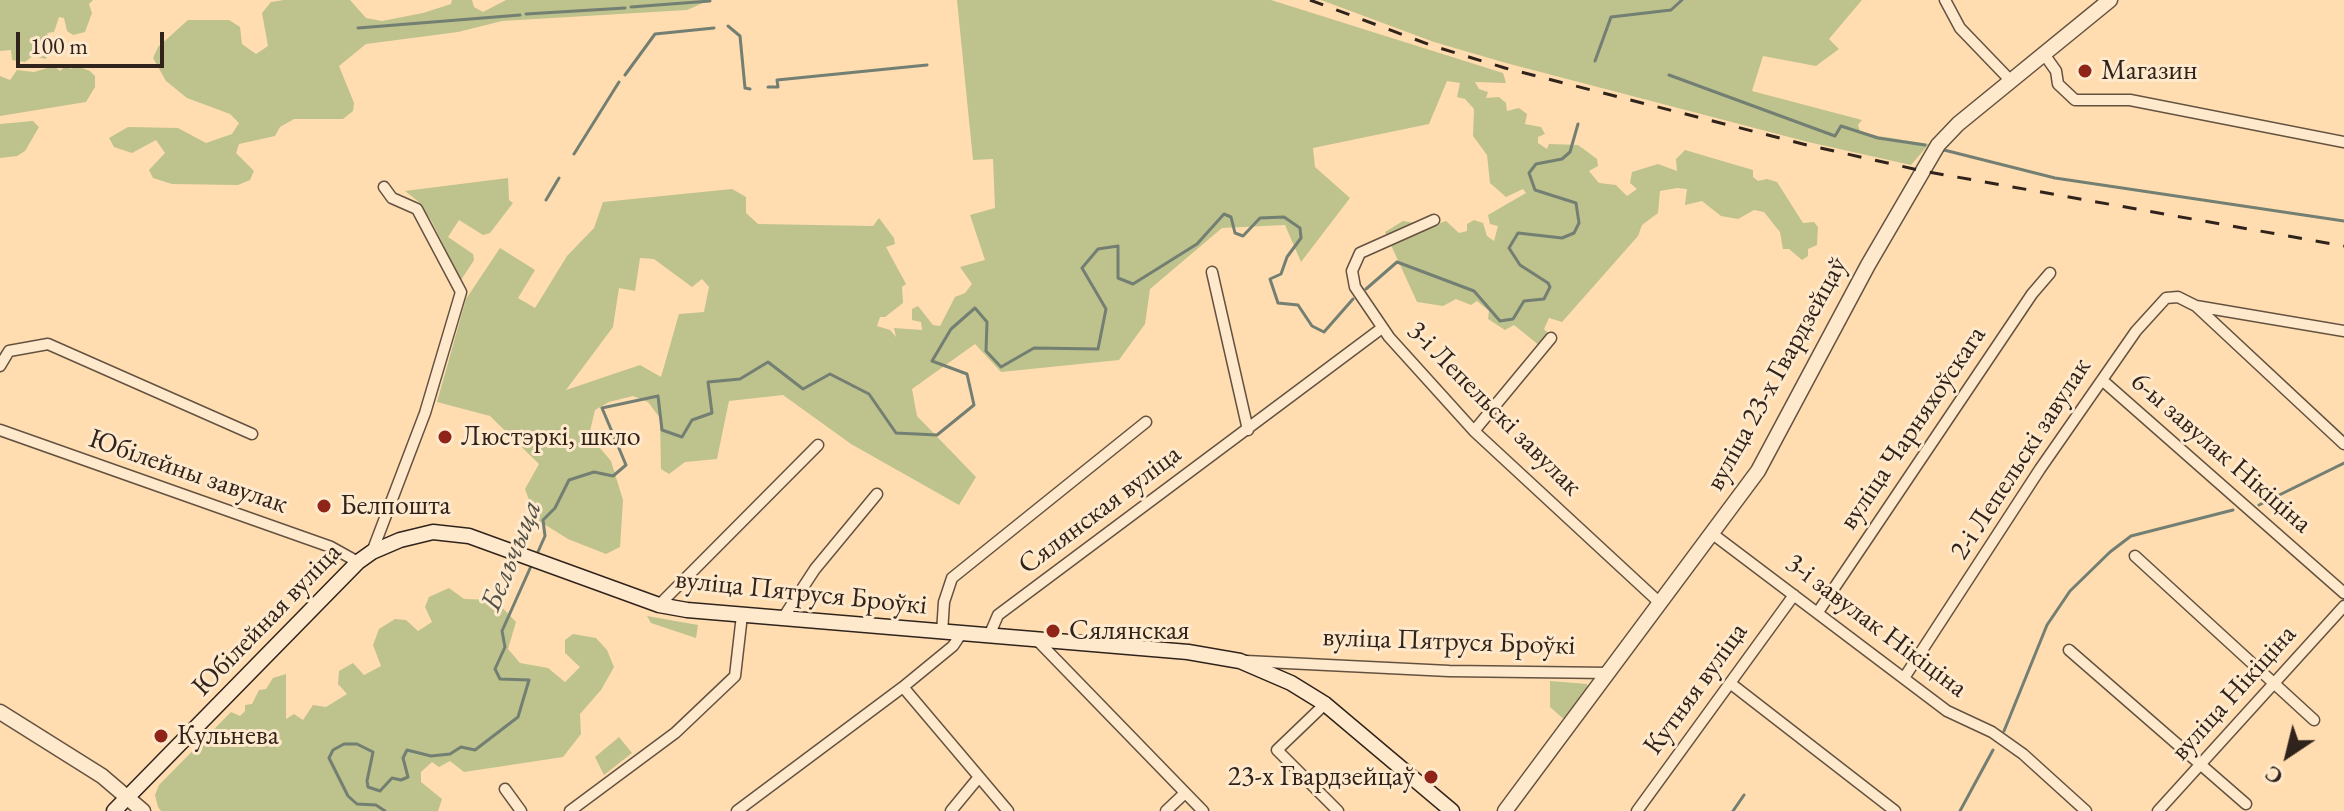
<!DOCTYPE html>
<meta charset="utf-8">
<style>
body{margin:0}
#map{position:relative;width:2344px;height:811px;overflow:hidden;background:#ffddb0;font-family:"EB Garamond",serif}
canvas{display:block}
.north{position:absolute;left:2248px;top:715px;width:80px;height:80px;-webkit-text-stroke:6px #ffe9cc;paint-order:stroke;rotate:215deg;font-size:22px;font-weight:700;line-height:32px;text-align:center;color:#30231c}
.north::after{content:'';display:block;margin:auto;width:28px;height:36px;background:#30231c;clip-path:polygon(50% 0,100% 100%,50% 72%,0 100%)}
.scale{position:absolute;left:16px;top:32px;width:148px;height:36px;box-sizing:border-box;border:4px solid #30231c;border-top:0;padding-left:10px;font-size:24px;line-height:28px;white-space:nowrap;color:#30231c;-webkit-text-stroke:6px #ffe9cc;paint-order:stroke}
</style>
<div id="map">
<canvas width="2344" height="811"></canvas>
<div class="north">С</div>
<div class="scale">100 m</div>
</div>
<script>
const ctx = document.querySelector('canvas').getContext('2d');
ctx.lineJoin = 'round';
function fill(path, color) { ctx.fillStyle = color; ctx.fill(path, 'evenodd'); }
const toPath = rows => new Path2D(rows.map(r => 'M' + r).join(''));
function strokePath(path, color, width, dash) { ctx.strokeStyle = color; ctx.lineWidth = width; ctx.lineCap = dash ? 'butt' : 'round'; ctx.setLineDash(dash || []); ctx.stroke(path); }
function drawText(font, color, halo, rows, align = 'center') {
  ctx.font = font + ' "EB Garamond",serif'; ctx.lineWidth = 6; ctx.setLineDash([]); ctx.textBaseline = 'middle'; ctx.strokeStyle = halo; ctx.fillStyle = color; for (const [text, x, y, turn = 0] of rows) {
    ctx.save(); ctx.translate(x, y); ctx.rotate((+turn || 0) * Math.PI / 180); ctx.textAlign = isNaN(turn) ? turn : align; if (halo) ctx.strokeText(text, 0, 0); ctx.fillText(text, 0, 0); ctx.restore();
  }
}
const green = toPath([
 [0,0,93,0,89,4,92,13,85,32,73,35,67,31,64,18,59,17,54,32,47,33,50,40,46,59,33,56,25,62,12,60,11,50,0,51],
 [284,0,350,0,366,18,382,21,423,13,451,4,452,0,472,0,474,7,483,12,506,0,701,0,703,3,687,10,502,21,458,32,366,44,339,66,354,103,353,111,343,119,294,119,280,127,275,136,239,144,236,153,254,171,250,180,238,185,172,184,153,178,149,170,165,153,156,140,132,153,114,147,109,138,128,127,178,128,206,143,232,134,239,123,230,114,187,98,166,81,153,58,158,47,188,20,229,20,240,27,242,44,256,54,268,46,262,13,271,2],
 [957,0,1271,0,1503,73,1506,83,1475,82,1479,89,1488,92,1486,98,1499,97,1506,103,1507,111,1519,108,1527,114,1525,124,1541,127,1545,134,1538,137,1538,143,1547,149,1549,144,1578,145,1585,150,1597,159,1598,166,1589,171,1599,183,1616,185,1627,196,1637,189,1630,183,1632,172,1658,164,1677,171,1676,159,1685,150,1753,170,1753,177,1758,181,1767,179,1777,182,1803,223,1814,222,1818,227,1817,245,1808,249,1808,256,1802,260,1789,249,1783,249,1780,232,1764,212,1754,210,1738,219,1721,216,1702,201,1685,205,1687,189,1677,188,1660,191,1658,213,1642,225,1638,236,1562,322,1549,318,1544,329,1551,336,1540,346,1514,325,1505,330,1488,319,1489,311,1477,301,1471,305,1456,299,1443,306,1417,302,1385,232,1403,221,1431,226,1446,221,1459,233,1467,231,1467,224,1474,220,1483,223,1487,236,1494,241,1498,226,1490,224,1488,215,1526,193,1523,189,1506,197,1490,183,1487,155,1473,136,1474,109,1465,99,1457,97,1460,83,1447,81,1429,124,1313,148,1315,167,1350,198,1301,262,1285,225,1222,228,1150,289,1145,324,1119,360,1001,372,975,344,912,389,917,416,976,477,959,505,851,444,783,395,729,401,717,459,685,462,669,474,661,469,660,418,648,402,633,396,609,402,595,410,589,435,611,461,623,500,620,547,606,554,568,539,536,519,525,489,539,464,490,416,437,402,466,299,500,248,535,270,518,298,535,308,567,256,594,228,603,202,732,189,746,197,746,213,758,224,873,226,879,218,894,238,895,244,886,247,906,284,902,287,903,303,885,317,880,317,877,326,890,330,896,337,894,328,922,330,921,322,912,320,912,309,918,306,933,325,940,326,955,297,965,293,972,284,960,267,985,260,970,215,995,208,993,159,973,160],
 [640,258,654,259,692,287,702,279,709,287,704,312,679,314,661,377,640,365,566,390,613,327,619,288,635,291],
 [1321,0,1862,0,1829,39,1839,49,1816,66,1763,56,1752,91,1862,120,1858,125,1860,131,1878,136,1929,144,1911,165,1808,142,1506,63,1434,42],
 [74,65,90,71,95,76,95,87,86,102,0,116,0,76,10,80,17,70,34,72,54,66,60,71,65,66,71,69],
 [33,121,39,127,25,151,17,156,0,158,0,124],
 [508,178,509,200,513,203,490,233,483,235,459,220,448,237,473,254,474,260,461,280,432,222,419,202,405,191],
 [449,588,464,599,495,600,516,622,508,649,520,663,548,668,565,682,580,667,565,653,565,640,573,634,596,638,607,650,614,667,601,690,580,714,581,734,563,757,464,772,450,761,439,767,432,762,421,772,421,782,442,799,438,811,161,811,158,807,155,795,159,785,231,712,240,716,245,711,245,705,252,704,259,690,266,689,273,678,286,674,286,719,294,714,303,720,313,705,326,707,347,694,338,684,339,671,353,663,364,675,381,666,373,645,379,629,395,619,406,620,418,631,432,622,425,607,429,597],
 [647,616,698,625,696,638,651,623],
 [1550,681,1587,684,1588,688,1566,721,1550,707],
 [619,737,632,753,604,775,595,757]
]);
const stream = toPath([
 [631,7,710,1],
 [526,14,625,8],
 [728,26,740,36,745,88,750,89],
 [358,28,520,15],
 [1595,61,1611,17,1671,10,1682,0],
 [625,75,655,34,714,28],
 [1669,75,1835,136,1841,126,1878,138,1925,145],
 [768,87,778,87,777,80,927,65],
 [1944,150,2055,178,2344,221],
 [574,154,619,82],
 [546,200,559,178],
 [1366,289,1397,262,1474,291,1500,321,1513,319,1524,301,1544,299,1550,287,1548,283,1520,265,1509,248,1518,233,1562,238,1574,233,1579,223,1576,203,1535,190,1529,173,1536,164,1562,159,1570,152,1578,124],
 [2259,505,2344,463],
 [537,554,545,536,543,520,555,508,569,480,594,472,613,476,626,465,602,408,658,396,662,430,682,437,692,420,712,413,708,382,740,379,768,362,803,389,830,374,869,394,896,433,937,435,974,405,967,374,932,361,951,329,975,308,987,322,986,351,1001,367,1034,348,1098,349,1106,309,1082,268,1098,249,1118,246,1118,278,1133,284,1197,244,1224,214,1231,217,1235,233,1243,236,1260,218,1284,217,1300,228,1301,238,1287,257,1281,274,1270,279,1278,303,1298,305,1312,326,1324,332,1353,299],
 [2004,731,2047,625,2070,591,2110,552,2131,536,2233,510],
 [385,811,376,805,357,804,348,796,329,758,333,750,344,744,357,744,373,752,367,781,368,787,380,791,392,778,401,780,408,777,403,758,407,750,431,756,450,754,461,747,475,750,518,717,529,680,500,679,495,669,505,647,502,631,532,564],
 [1733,811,1744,795],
 [1960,811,1993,750]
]);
const minor = toPath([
 [1945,0,1960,28,2011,81],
 [2044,54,2056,71,2058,84,2075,100,2130,100,2344,142],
 [1434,220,1360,253,1352,271,1355,287,1389,337,1474,431,1661,604],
 [1212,272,1248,430],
 [2196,306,2344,331],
 [0,366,9,351,48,344,252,434],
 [2102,380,2344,593],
 [0,430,331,547,358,562],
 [1474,431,1551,338],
 [1714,535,1947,711,1992,732,2023,754,2086,811],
 [372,552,425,413,461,292,417,209,392,198,384,187],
 [2135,556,2314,720],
 [659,605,818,445],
 [1818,612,2032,294,2050,273],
 [783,618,815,569,877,494],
 [942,633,944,602,952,578,1146,422],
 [989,636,998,615,1382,328],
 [1036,639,1203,811],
 [2069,650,2246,804],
 [1246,661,1449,671,1609,673],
 [1904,678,2040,469,2136,331,2166,298,2178,297,2196,306,2344,444],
 [1730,683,1895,811],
 [903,687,1008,811],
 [1325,704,1277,750,1338,811],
 [505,789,521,811],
 [570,811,675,733,735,676,742,615],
 [737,811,903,687,953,646,961,634],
 [951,811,979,777],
 [1166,811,1185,793],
 [1637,811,1794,595],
 [2158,811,2344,606]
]);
const tertiary = toPath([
 [0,712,102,776,143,811],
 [1505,811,1758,471,1868,265,1938,145,1958,124,2110,0]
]);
const secondary = toPath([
 [114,811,358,562,372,552,400,540,433,532,469,536,659,605,687,610,1188,652,1240,661,1291,683,1325,704,1452,811]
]);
const rail = toPath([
 [1310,0,1433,46,1505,68,1807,145,1923,171,2344,246]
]);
const markers = [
 [2085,71,8,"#8f2418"],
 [445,437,8,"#8f2418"],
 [324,506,8,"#8f2418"],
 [1053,631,8,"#8f2418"],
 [161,736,8,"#8f2418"],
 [1431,777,8,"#8f2418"]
];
const poiNames = [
 ["Магазин",2101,71],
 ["Люстэркі, шкло",461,437],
 ["Белпошта",340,506],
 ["Сялянская",1069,631],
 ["Кульнева",177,736],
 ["23-х Гвардзейцаў",1415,777,"right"]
];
const streetNames = [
 ["вуліца 23-х Гвардзейцаў",1777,374,-61],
 ["3-і Лепельскі завулак",1494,409,45],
 ["вуліца Чарняхоўскага",1913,428,-56],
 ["6-ы завулак Нікіціна",2221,453,41],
 ["2-і Лепельскі завулак",2021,459,-57],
 ["Юбілейны завулак",188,472,19],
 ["Сялянская вуліца",1100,510,-37],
 ["вуліца Пятруся Броўкі",801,593,6],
 ["Юбілейная вуліца",267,620,-46],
 ["3-і завулак Нікіціна",1876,626,37],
 ["вуліца Пятруся Броўкі",1449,642,2],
 ["Кутняя вуліца",1696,689,-54],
 ["вуліца Нікіціна",2234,693,-48]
];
const waterNames = [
 ["Бельчыца",512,556,-68]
];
fill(green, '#bec28d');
strokePath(stream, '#737f72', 3);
strokePath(minor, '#645241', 13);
strokePath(tertiary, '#645241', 17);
strokePath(secondary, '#30231c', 17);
strokePath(minor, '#ffe9cc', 10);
strokePath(tertiary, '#ffe9cc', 14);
strokePath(secondary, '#ffe9cc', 14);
strokePath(rail, '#30231c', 3, [14, 14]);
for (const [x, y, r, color] of markers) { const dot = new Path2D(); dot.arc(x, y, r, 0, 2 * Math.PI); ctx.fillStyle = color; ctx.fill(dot); strokePath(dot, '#ffe9cc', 3); }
drawText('28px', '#30231c', '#ffe9cc', poiNames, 'left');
drawText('28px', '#30231c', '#ffe9cc', streetNames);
drawText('italic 30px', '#525147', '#ffe9cc', waterNames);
</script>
